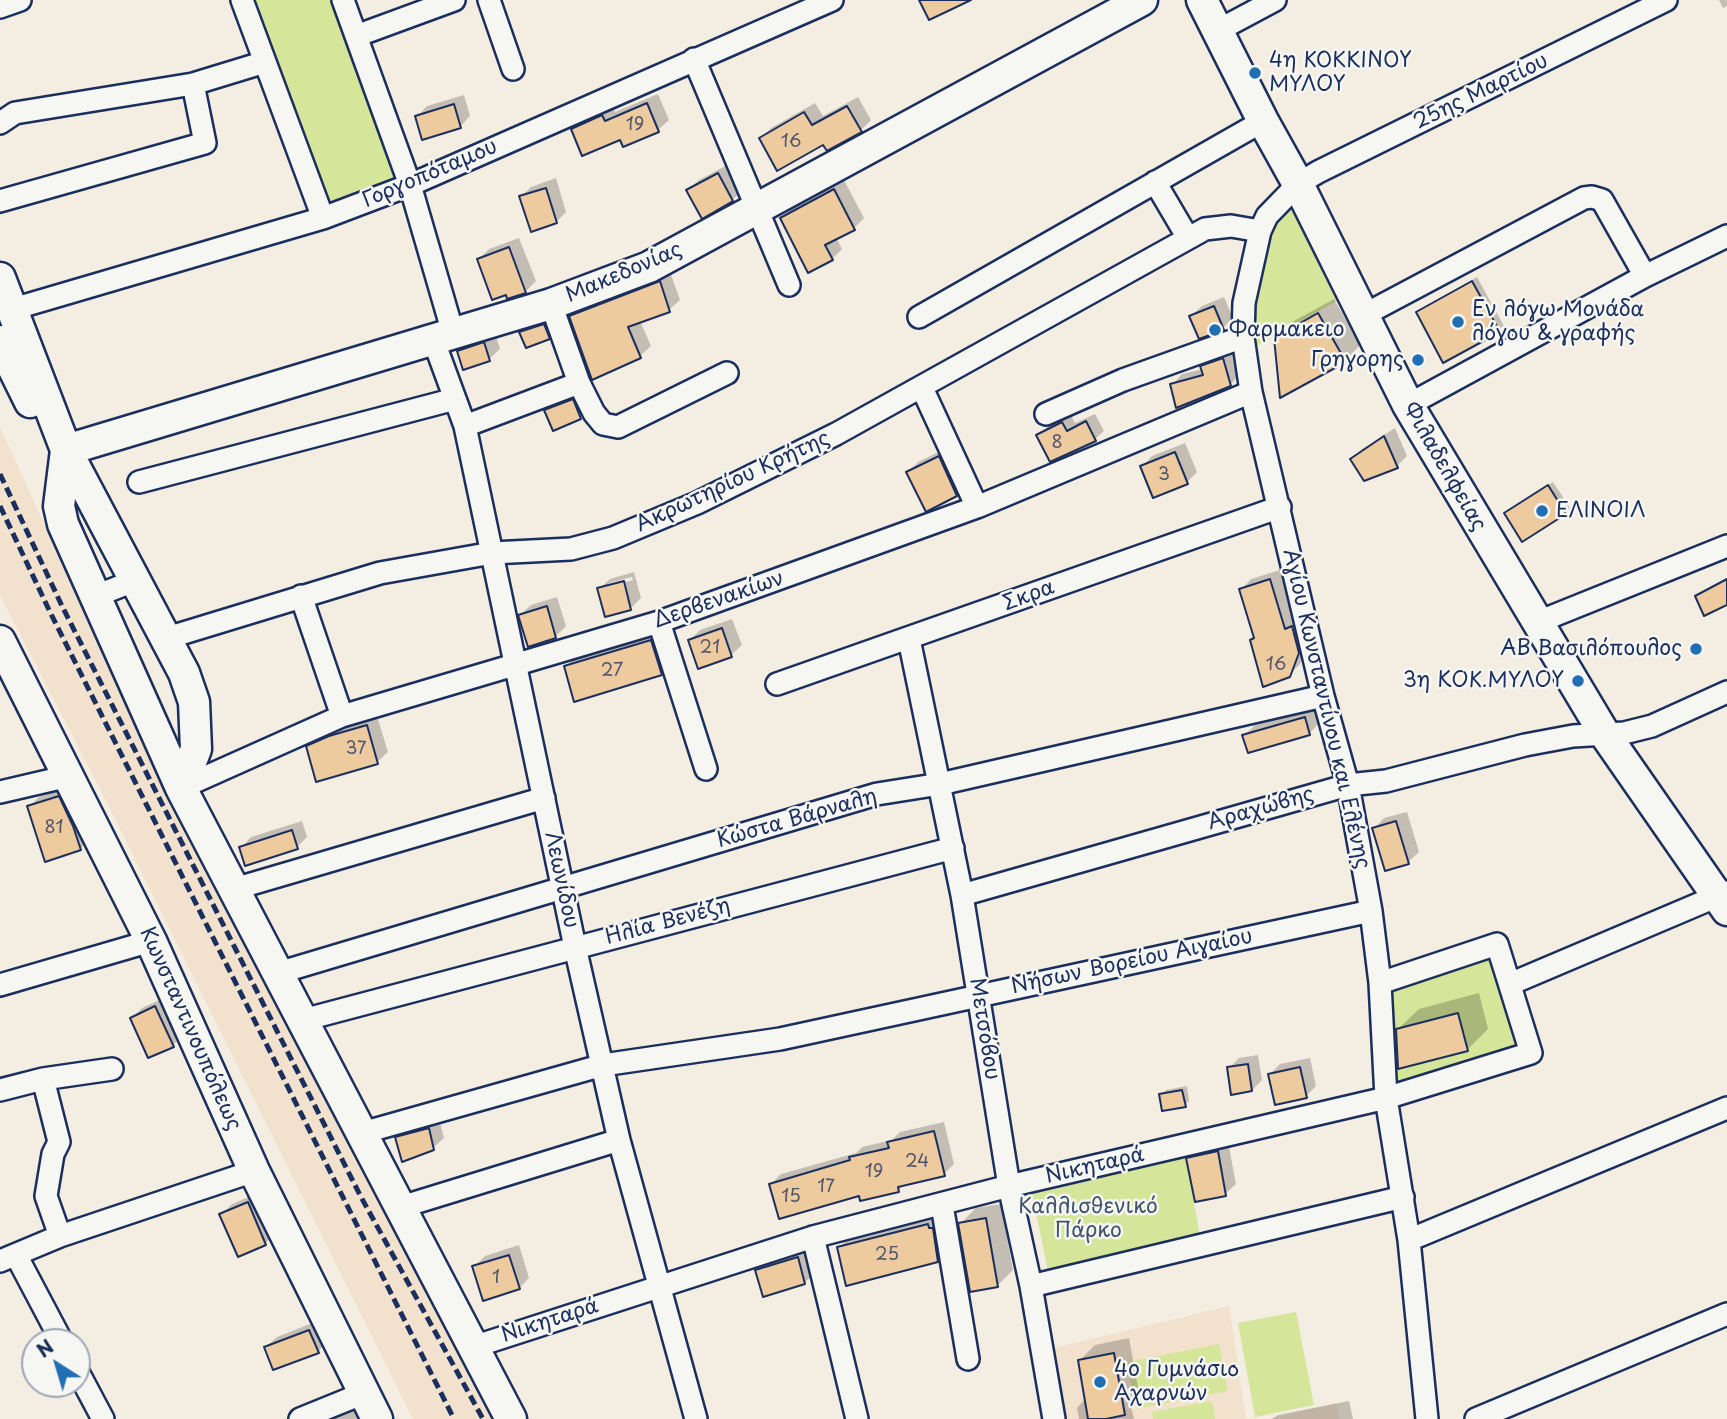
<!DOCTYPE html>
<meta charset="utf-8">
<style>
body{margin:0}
#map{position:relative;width:1727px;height:1419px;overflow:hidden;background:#f4ede1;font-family:"Playpen Sans",sans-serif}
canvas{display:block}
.north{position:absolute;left:21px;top:1328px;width:70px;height:70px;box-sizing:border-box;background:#f6f6f2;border:2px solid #9ea6b7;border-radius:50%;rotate:323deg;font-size:19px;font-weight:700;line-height:28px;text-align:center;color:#1b2f5e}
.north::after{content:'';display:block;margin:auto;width:24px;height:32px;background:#1f6fb2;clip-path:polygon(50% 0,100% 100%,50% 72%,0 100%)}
</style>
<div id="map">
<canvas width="1727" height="1419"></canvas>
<div class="north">N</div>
</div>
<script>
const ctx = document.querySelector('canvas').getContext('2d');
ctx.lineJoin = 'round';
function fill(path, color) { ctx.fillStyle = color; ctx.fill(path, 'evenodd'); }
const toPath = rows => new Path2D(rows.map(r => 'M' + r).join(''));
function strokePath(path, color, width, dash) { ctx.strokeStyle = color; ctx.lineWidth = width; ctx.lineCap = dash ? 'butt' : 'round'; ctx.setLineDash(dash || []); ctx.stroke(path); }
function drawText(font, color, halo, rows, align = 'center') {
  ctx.font = font + ' "Playpen Sans",sans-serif'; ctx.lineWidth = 5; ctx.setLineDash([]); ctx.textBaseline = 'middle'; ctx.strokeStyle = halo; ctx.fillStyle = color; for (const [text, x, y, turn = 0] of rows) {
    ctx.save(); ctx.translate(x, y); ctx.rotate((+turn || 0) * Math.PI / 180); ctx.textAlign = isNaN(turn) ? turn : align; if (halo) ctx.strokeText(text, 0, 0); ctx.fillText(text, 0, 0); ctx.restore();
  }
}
const built = toPath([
 [0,427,98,642,168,783,498,1419,413,1419,104,797,0,595],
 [1229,1306,1246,1419,1067,1419,1054,1348],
 [1336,1403,1340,1419,1267,1419]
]);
const green = toPath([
 [252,0,332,0,399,180,328,206],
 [1293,198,1344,297,1253,348,1253,298,1267,232],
 [1487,955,1523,1061,1400,1100,1388,988],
 [1185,1153,1200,1236,1048,1271,1031,1188],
 [1296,1312,1314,1405,1255,1417,1238,1323],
 [1219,1344,1228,1391,1136,1409,1127,1362],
 [1212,1401,1215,1419,1153,1419,1152,1412]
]);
const shadow = toPath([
 [1719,0,1727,0,1727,6,1723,8],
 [658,94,669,120,658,130,624,144,621,138,573,129,584,119,613,106,615,112],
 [464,95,470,116,460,127,417,117,427,106],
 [858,97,871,120,861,130,827,149,824,143,761,138,771,128,815,103,823,116],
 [729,164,743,190,732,200,688,190,699,180],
 [556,178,566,212,556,222,521,197,531,187],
 [844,180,864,218,854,228,836,237,842,249,832,259,782,218,792,208],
 [519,238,536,281,525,292,479,259,489,249],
 [670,272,680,300,669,310,640,321,651,346,640,356,593,378,571,316,581,306],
 [1477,277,1504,326,1444,360,1418,312],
 [1224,297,1233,318,1223,328,1191,316,1202,306],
 [1334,299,1360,345,1345,361,1276,338,1292,322],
 [555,315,559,327,549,338,521,332,532,322],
 [495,333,500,349,489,359,464,367,459,351,469,341],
 [1233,349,1240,374,1230,385,1172,385,1182,374,1203,369,1212,356],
 [583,390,590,407,580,417,546,411,557,400],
 [1095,414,1104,431,1095,439,1051,460,1038,435,1047,427,1071,415,1075,423],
 [1395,428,1407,456,1397,466,1352,460,1362,449],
 [1185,443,1197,472,1187,482,1142,467,1152,456],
 [949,447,967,484,956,494,926,509,908,473,918,462],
 [1553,482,1570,508,1565,513,1510,509],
 [1280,570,1296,619,1309,642,1300,664,1289,675,1252,640,1255,637,1241,590,1251,579],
 [634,572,641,598,631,608,599,589,610,579],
 [632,577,633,580,609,587,609,583],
 [557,597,566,626,556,636,520,615,531,605],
 [732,619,742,645,731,655,690,640,700,630],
 [661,631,671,663,661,674,566,667,576,656],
 [1315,708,1319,723,1309,734,1244,736,1255,725],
 [377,716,388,752,377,762,308,747,318,737],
 [69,787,91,838,80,849,29,807,39,797],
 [1407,812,1419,852,1408,862,1386,869,1374,829,1384,818],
 [302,821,307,837,297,847,241,848,251,837],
 [1479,993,1488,1029,1467,1050,1397,1030,1419,1009],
 [166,997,183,1035,173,1045,132,1018,142,1008],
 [1258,1055,1262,1080,1252,1090,1229,1068,1239,1058],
 [1310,1058,1316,1086,1306,1096,1270,1074,1280,1064],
 [1187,1086,1189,1101,1185,1105,1161,1095,1166,1090],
 [439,1119,444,1138,433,1148,397,1138,407,1128],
 [944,1122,954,1164,944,1174,905,1184,898,1190,860,1194,771,1184,781,1174,856,1153,862,1147,892,1140,900,1132],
 [1228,1142,1236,1184,1225,1194,1188,1159,1199,1148],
 [258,1193,275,1233,265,1244,221,1215,232,1204],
 [1001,1204,1013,1270,997,1286,960,1224,976,1208],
 [944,1209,953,1245,937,1260,839,1248,854,1232],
 [519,1245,529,1278,519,1288,474,1267,485,1256],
 [808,1248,815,1273,804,1283,757,1270,767,1260],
 [320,1320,328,1341,318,1351,266,1347,277,1337],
 [1129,1338,1140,1398,1131,1406,1134,1419,1079,1419,1077,1408,1086,1398,1080,1360,1095,1345],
 [1349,1401,1353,1419,1272,1419,1278,1415],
 [364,1402,375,1419,321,1419]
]);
const building = toPath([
 [919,0,971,0,929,20,919,0],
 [647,103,659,132,623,147,620,140,582,156,571,129,602,115,605,121,647,103],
 [454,104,461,128,422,140,415,116,454,104],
 [847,106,862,132,827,151,823,145,777,171,759,138,804,112,812,125,847,106],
 [718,173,733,201,702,219,686,190,718,173],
 [546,188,557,223,531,232,519,196,546,188],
 [834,189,855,230,825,245,833,260,808,273,780,218,834,189],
 [509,247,526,293,507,299,506,295,492,300,477,259,509,247],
 [660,281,670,312,628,327,641,358,592,380,569,316,660,281],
 [1472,281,1500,332,1443,363,1416,312,1472,281],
 [1214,306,1224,330,1199,339,1189,316,1214,306],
 [1318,313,1346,362,1280,398,1274,338,1318,313],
 [544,324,550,339,526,348,519,332,544,324],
 [484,342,490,361,463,370,457,351,484,342],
 [1223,358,1231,386,1176,408,1170,384,1203,375,1200,366,1223,358],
 [573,399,581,419,553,431,544,410,573,399],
 [1086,421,1096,441,1050,462,1036,435,1062,422,1067,431,1086,421],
 [1384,436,1398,468,1364,481,1350,459,1384,436],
 [1175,452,1188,484,1153,498,1140,466,1175,452],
 [939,456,957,496,926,512,906,472,939,456],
 [1548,485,1566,514,1522,542,1504,513,1548,485],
 [1270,579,1285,629,1292,626,1299,653,1290,677,1263,687,1250,640,1254,638,1239,589,1270,579],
 [1727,579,1727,605,1704,616,1695,596,1727,579],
 [624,581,631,610,605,617,597,588,624,581],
 [547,606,556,638,528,647,518,615,547,606],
 [722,628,732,657,698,669,688,640,722,628],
 [651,640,662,675,574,702,564,666,651,640],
 [1305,717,1310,735,1248,753,1242,735,1305,717],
 [367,725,378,764,316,782,306,746,329,736,367,725],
 [59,796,73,826,81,850,45,862,27,806,59,796],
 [1396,821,1409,864,1385,871,1372,828,1396,821],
 [292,830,298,849,245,866,239,847,292,830],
 [155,1006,174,1047,148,1058,130,1018,155,1006],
 [1458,1013,1468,1051,1398,1069,1396,1029,1458,1013],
 [1248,1064,1252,1091,1231,1095,1227,1067,1248,1064],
 [1300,1067,1307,1098,1275,1105,1268,1074,1300,1067],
 [1182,1090,1186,1107,1162,1111,1159,1094,1182,1090],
 [429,1128,434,1150,402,1162,395,1137,429,1128],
 [934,1131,945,1176,898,1187,899,1192,860,1201,859,1196,779,1219,769,1184,850,1160,849,1157,889,1148,887,1142,934,1131],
 [1218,1151,1226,1196,1195,1202,1186,1158,1218,1151],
 [248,1202,266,1245,238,1257,219,1214,248,1202],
 [986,1218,998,1287,970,1292,958,1223,986,1218],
 [928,1224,929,1228,933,1228,938,1262,846,1286,837,1247,928,1224],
 [509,1255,520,1289,483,1301,472,1266,509,1255],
 [798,1257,805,1284,763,1297,755,1270,798,1257],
 [309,1330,319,1353,273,1370,264,1347,309,1330],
 [1114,1353,1125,1415,1106,1419,1088,1419,1078,1360,1114,1353]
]);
const street = toPath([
 [242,0,323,218],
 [343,0,410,185,453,333],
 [489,0,513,69],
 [0,7,20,0],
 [1217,31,1275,0],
 [356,36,454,0],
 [694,59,789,285],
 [0,123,15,113,193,84,265,62],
 [1155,182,1188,238],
 [0,201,205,143,193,84],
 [551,304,579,383,594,413,603,424,618,427,727,373],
 [13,309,323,218,410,185,832,0],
 [1362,316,1584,198,1592,197,1602,200,1645,276],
 [919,317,1263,121],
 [433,339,465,426,575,947,619,1140,696,1419],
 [922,388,977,507],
 [1408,405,1645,276,1727,236],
 [1046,414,1123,380,1243,337],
 [465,426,579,383],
 [139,482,455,399],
 [96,596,136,580],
 [301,596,342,716],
 [659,622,706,769],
 [1538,622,1727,546],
 [167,638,380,573,492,553,571,549,613,538,697,503,836,434,1205,229,1231,226,1260,231],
 [909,639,962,895,1009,1186,1031,1286,1054,1419],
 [777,684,1280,507],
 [181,788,342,716,659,622,977,507,1251,392],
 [0,792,69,776],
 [234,889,544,798],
 [962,895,1348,785,1386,781,1525,745,1573,736,1624,733,1652,726,1727,692],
 [278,973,877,794,940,784,1323,696],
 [1510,984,1727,892],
 [0,985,151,941],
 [303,1020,953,848],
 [43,1079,59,1142,53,1154,46,1196,60,1236],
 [0,1090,43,1079,112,1069],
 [362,1133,603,1065,780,1039,1371,911],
 [942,1205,968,1359],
 [401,1207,619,1140],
 [813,1237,857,1419],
 [1409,1240,1727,1108],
 [16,1255,62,1342],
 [0,1261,60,1236,254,1171],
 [1031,1286,1403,1197],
 [473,1347,813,1237,1009,1186,1386,1098,1531,1053,1497,944,1380,983],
 [77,1370,103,1419],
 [300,1419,364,1393],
 [1427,1419,1409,1240,1386,1098,1380,983,1371,911,1348,785,1323,696,1251,392,1243,337,1244,303,1260,231,1267,216,1298,184,1318,172,1666,0],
 [1476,1419,1727,1314]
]);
const secondary = toPath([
 [1202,0,1263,121,1298,184,1408,405,1604,733,1727,910],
 [0,278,66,450,184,673,194,702,196,749,181,788],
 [0,341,30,402],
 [66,450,551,304,649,267,1142,0],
 [66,450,59,506,63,524,181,788,511,1419],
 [0,641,151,941,254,1171,377,1419]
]);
const rail = toPath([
 [0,474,62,606,361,1197,483,1419],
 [0,506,50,612,454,1419]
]);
const markers = [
 [1255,73,7,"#1f6fb2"],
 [1458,322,7,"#1f6fb2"],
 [1215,330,7,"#1f6fb2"],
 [1418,360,7,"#1f6fb2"],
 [1542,511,7,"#1f6fb2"],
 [1696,649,7,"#1f6fb2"],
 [1578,681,7,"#1f6fb2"],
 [1100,1382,7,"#1f6fb2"]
];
const numberNames = [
 ["19",635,125],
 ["16",791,142],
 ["8",1057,443],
 ["3",1164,475],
 ["21",710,648],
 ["16",1276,665],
 ["27",612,671],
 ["37",356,749],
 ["81",54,828],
 ["24",917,1162],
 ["19",874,1172],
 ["17",826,1187],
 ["15",791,1197],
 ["25",887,1255],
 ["1",496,1278]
];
const poiNames = [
 ["4η ΚΟΚΚΙΝΟΥ",1269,61],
 ["ΜΥΛΟΥ",1269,85],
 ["Εν λόγω Μονάδα",1472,310],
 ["λόγου & γραφής",1472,334],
 ["Φαρμακειο",1229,330],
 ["Γρηγορης",1404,360,"right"],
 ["ΕΛΙΝΟΙΛ",1556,511],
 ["ΑΒ Βασιλόπουλος",1682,649,"right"],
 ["3η ΚΟΚ.ΜΥΛΟΥ",1564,681,"right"],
 ["4ο Γυμνάσιο",1114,1370],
 ["Αχαρνών",1114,1394]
];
const streetNames = [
 ["25ης Μαρτίου",1481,92,-26],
 ["Γοργοπόταμου",430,174,-23],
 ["Μακεδονίας",624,273,-23],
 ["Φιλαδελφείας",1444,467,60],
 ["Ακρωτηρίου Κρήτης",733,482,-25],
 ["Σκρα",1029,596,-20],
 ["Δερβενακίων",719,600,-19],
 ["Αγίου Κωνσταντίνου και Ελένης",1326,709,77],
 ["Αραχώβης",1261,809,-16],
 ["Κώστα Βάρναλη",797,819,-16],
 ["Λεωνίδου",561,880,78],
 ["Ηλία Βενέζη",668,922,-15],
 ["Νήσων Βορείου Αιγαίου",1132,962,-12],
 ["Κωνσταντινουπόλεως",190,1029,66],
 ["Μετσόβου",984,1029,81],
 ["Νικηταρά",1095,1166,-13],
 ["Νικηταρά",550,1321,-18]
];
const parkNames = [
 ["Καλλισθενικό",1088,1207],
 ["Πάρκο",1088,1231]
];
fill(built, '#f2e2cd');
fill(green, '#d5e599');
fill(shadow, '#0003');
fill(building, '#eeca9f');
strokePath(building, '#1b2f5e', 2);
strokePath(street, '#1b2f5e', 26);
strokePath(secondary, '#1b2f5e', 35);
strokePath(street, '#f6f6f2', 21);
strokePath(secondary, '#f6f6f2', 30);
strokePath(rail, '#1b2f5e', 5, [10, 5]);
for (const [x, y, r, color] of markers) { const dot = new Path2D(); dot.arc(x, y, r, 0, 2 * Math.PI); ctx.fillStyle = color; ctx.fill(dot); strokePath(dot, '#f6f6f2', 2.5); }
drawText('18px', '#50566e', null, numberNames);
drawText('21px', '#1b2f5e', '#f6f6f2', poiNames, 'left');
drawText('21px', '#1b2f5e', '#f6f6f2', streetNames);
drawText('21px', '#40536a', '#f6f6f2', parkNames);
</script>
